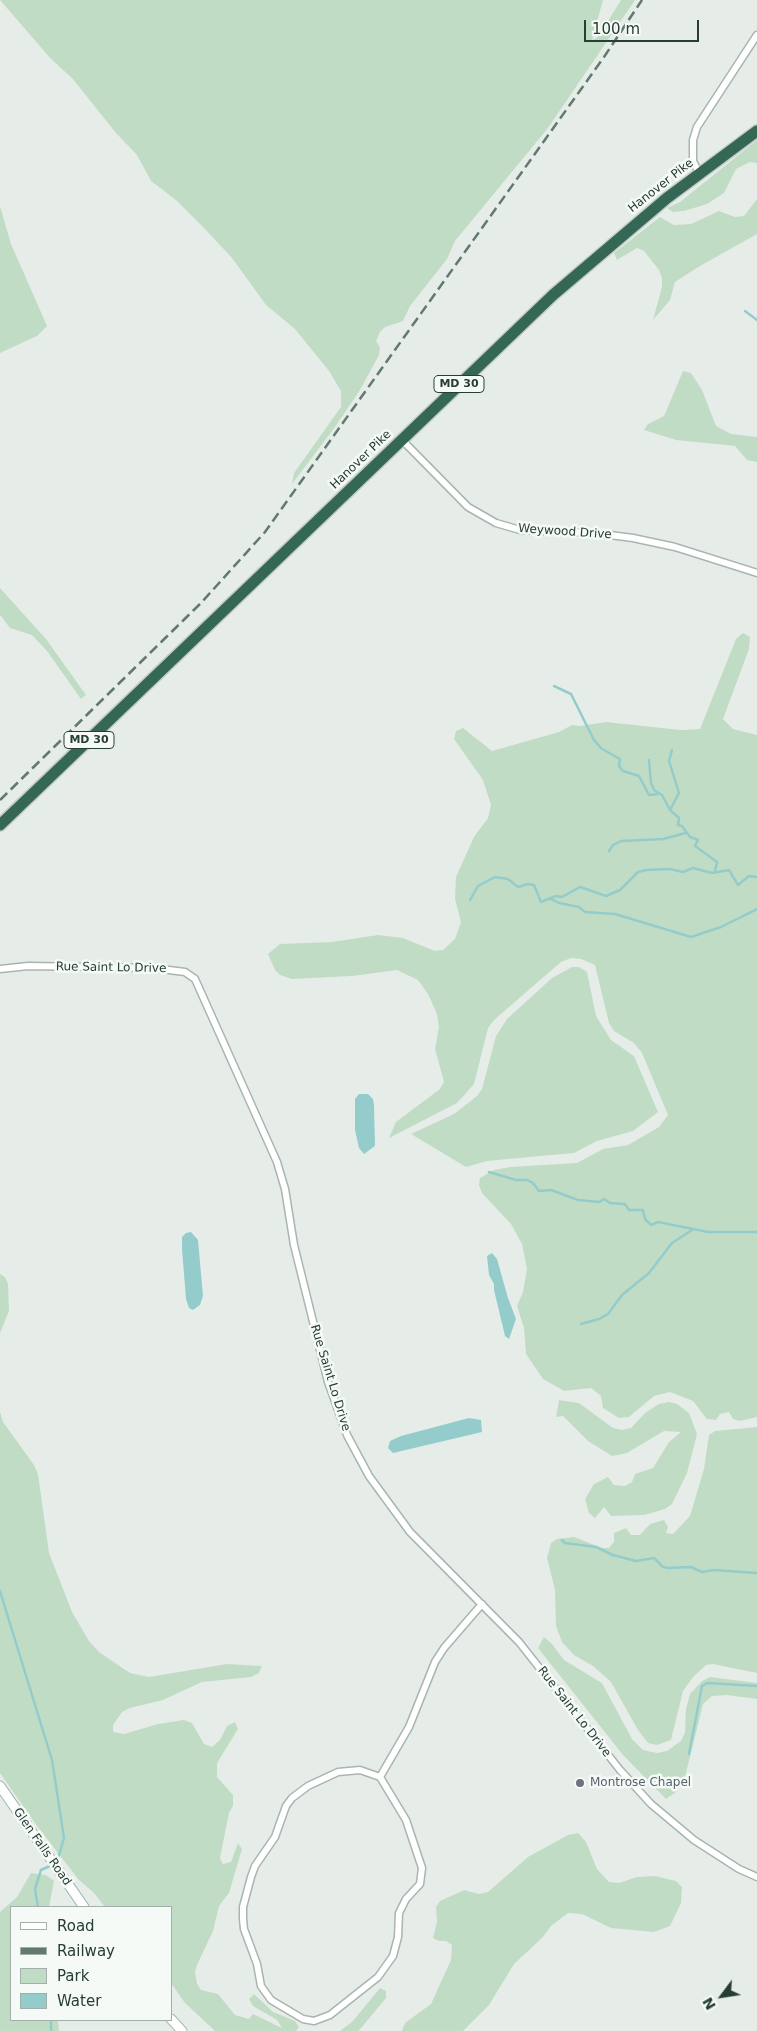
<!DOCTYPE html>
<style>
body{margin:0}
#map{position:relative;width:757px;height:2031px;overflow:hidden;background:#e6ede9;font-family:"DejaVu Sans",sans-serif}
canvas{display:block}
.legend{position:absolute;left:10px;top:1906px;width:162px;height:115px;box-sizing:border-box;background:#f6faf7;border:1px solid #a3afa9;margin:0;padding:6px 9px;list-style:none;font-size:15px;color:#263e34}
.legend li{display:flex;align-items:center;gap:10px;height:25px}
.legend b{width:25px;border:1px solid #a3afa9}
.north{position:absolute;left:697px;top:1971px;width:50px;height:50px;-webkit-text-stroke:4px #f6faf7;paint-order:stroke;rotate:239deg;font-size:14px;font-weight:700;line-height:20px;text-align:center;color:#263e34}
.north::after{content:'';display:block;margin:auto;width:18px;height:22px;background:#263e34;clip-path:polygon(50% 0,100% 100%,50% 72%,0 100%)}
.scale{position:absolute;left:584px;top:20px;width:115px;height:22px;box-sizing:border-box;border:2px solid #263e34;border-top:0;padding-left:6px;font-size:15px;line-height:18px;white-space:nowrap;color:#263e34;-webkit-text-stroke:4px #f6faf7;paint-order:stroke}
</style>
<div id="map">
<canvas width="757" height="2031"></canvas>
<ul class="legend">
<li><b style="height:6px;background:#fff"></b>Road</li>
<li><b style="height:6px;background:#61796f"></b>Railway</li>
<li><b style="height:14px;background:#c1dcc4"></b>Park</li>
<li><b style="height:14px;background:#94cccc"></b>Water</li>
</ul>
<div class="north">N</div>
<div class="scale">100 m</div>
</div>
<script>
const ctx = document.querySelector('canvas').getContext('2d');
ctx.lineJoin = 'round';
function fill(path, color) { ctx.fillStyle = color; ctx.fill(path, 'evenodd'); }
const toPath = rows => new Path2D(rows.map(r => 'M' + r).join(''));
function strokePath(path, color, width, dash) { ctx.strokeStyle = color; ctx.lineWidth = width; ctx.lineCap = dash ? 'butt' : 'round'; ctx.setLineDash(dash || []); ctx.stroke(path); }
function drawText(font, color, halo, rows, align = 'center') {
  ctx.font = font + ' "DejaVu Sans",sans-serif'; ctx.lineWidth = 5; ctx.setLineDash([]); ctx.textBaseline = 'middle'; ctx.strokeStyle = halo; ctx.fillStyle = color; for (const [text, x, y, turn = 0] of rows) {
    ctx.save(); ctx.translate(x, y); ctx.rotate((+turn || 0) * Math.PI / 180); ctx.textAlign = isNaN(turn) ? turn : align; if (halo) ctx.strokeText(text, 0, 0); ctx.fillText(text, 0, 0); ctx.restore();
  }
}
const green = toPath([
 [0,0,603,0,592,40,598,37,621,0,635,0,548,128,455,241,447,259,410,306,403,321,385,327,380,332,376,341,380,347,379,355,360,390,335,427,292,484,294,473,341,407,341,391,329,371,295,329,266,305,232,258,203,227,176,200,151,181,137,155,116,133,72,78,51,59],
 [757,140,757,163,750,162,736,169,724,193,707,204,684,211,673,212,667,208,680,202],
 [757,199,757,234,700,266,675,282,670,300,653,320,662,287,662,278,659,270,644,251,637,248,617,260,614,253,660,217,674,225,691,224,719,211,735,217,744,216],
 [0,206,11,244,47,326,37,336,0,353],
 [683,371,691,373,702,390,716,426,731,434,757,437,757,462,747,460,735,446,676,440,644,430,648,424,664,416],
 [0,588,46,639,86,695,81,699,47,651,32,635,10,628,0,615],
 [743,633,750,637,749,649,723,719,733,729,757,735,757,1417,740,1421,733,1419,729,1412,720,1414,716,1420,707,1419,693,1401,670,1392,654,1396,629,1417,619,1418,603,1408,601,1396,591,1388,564,1391,543,1379,526,1354,524,1328,517,1306,523,1292,527,1269,522,1244,511,1224,482,1193,479,1185,480,1178,494,1170,510,1167,577,1163,603,1149,628,1145,659,1127,668,1115,642,1053,634,1043,614,1031,609,1023,595,965,581,959,571,958,561,962,494,1020,488,1028,474,1084,457,1103,389,1138,396,1122,440,1089,444,1082,435,1049,439,1027,437,1014,428,994,418,980,397,970,352,976,292,979,280,975,275,970,268,954,280,944,332,942,378,935,403,938,435,951,443,950,455,939,461,922,455,899,456,877,474,837,488,818,491,805,483,780,454,739,456,731,463,728,492,751,559,732,572,725,580,726,606,722,681,730,700,729,736,639],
 [572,967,579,967,587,972,596,1016,611,1040,634,1056,658,1112,633,1131,597,1141,574,1153,487,1161,466,1167,411,1134,454,1114,477,1096,482,1089,496,1036,507,1019,552,978],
 [0,1274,5,1277,8,1284,9,1311,0,1333],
 [559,1400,579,1403,613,1428,622,1430,631,1428,645,1413,659,1404,669,1402,677,1404,689,1413,697,1434,687,1473,672,1504,665,1509,644,1515,611,1516,604,1507,595,1518,589,1513,585,1499,594,1484,608,1477,614,1485,625,1486,632,1482,635,1474,653,1468,669,1442,681,1432,664,1431,627,1453,612,1456,588,1441,563,1416,556,1417],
 [0,1412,3,1422,34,1465,38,1474,49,1553,72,1612,89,1641,99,1652,130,1673,149,1677,227,1664,262,1666,259,1673,251,1677,202,1682,163,1700,130,1708,122,1712,113,1725,113,1732,124,1734,158,1724,184,1720,192,1723,204,1744,212,1747,220,1740,227,1726,235,1722,238,1729,217,1763,217,1777,233,1795,233,1806,229,1813,220,1858,223,1864,231,1862,238,1843,242,1849,229,1893,219,1906,213,1931,197,1965,195,1972,197,1984,201,1990,218,1994,235,2015,249,2019,253,2014,282,2028,277,2020,253,2006,249,1999,254,1994,273,2012,295,2021,299,2027,296,2031,215,2031,185,2003,171,1983,171,1907,105,1907,94,1893,79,1880,37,1826,0,1773],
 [757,1427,757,1673,713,1664,706,1665,693,1677,683,1691,671,1740,657,1745,648,1743,638,1730,611,1682,593,1666,574,1655,562,1642,556,1626,555,1590,547,1558,551,1543,557,1539,574,1537,602,1548,609,1548,614,1542,614,1533,626,1528,631,1535,640,1535,650,1524,664,1520,668,1527,666,1533,673,1534,690,1516,704,1469,709,1435,715,1431],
 [544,1637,552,1644,564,1660,602,1683,632,1739,643,1750,657,1753,667,1751,681,1741,685,1733,686,1709,690,1694,702,1681,710,1677,757,1683,757,1699,727,1695,712,1696,703,1704,685,1777,676,1792,666,1799,623,1755,538,1648],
 [578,1833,586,1842,597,1869,609,1882,619,1883,637,1877,655,1876,676,1881,682,1887,681,1903,670,1926,654,1932,611,1928,582,1914,568,1913,551,1926,542,1938,514,1964,489,2005,463,2031,402,2031,405,2023,431,2004,451,1960,452,1945,446,1941,439,1941,433,1938,437,1922,436,1907,440,1901,464,1890,479,1894,488,1892,528,1857,568,1835],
 [31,1873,46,1875,54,1881,49,1907,11,1907,11,2020,58,2020,59,2031,0,2031,0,1912,17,1897],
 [380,1988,386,1991,386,1998,362,2027,358,2031,340,2031,352,2022]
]);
const water = toPath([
 [359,1094,368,1094,373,1099,374,1105,375,1146,364,1154,359,1148,355,1130,355,1099],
 [191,1232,198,1240,203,1296,200,1305,193,1310,189,1308,186,1299,182,1249,182,1237,186,1233],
 [492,1253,497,1259,508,1298,516,1319,509,1339,505,1336,494,1290,494,1284,489,1275,487,1256],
 [469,1418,481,1420,482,1432,393,1453,388,1448,390,1441,401,1436]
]);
const stream = toPath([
 [745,311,757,320],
 [554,686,571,694,594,740,602,749,620,759,619,766,623,771,639,776,649,795,658,794],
 [649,760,651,783,654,790,662,795,670,810,679,818,678,825,682,826,690,837,698,840,695,846,717,862,715,871],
 [670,810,679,793,669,761,672,750],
 [609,851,613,845,621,841,663,839,686,833],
 [551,899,559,903,579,907,585,912,615,914,691,937,721,927,757,909],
 [470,900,478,886,495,877,508,879,518,887,528,884,534,885,541,902,556,896,562,897,580,887,606,896,620,890,638,872,646,870,670,869,683,872,693,868,712,873,729,870,738,885,749,876,757,877],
 [489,1172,516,1180,527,1180,533,1183,539,1191,551,1190,578,1200,599,1202,604,1199,610,1203,625,1204,629,1210,643,1210,645,1219,651,1225,658,1222,708,1232,757,1232],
 [581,1324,599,1319,608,1314,622,1295,649,1273,672,1243,692,1230],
 [562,1540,565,1543,596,1547,613,1555,636,1561,654,1558,663,1567,668,1568,691,1567,702,1572,714,1570,757,1573],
 [0,1591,52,1760,64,1838,57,1862],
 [689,1754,702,1686,707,1683,757,1686],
 [38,1907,35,1889,41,1870,52,1865],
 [51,2020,51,2031]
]);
const street = toPath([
 [699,173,693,161,693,140,697,127,757,35],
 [402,440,468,507,496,523,520,530,594,533,633,538,675,547,757,573],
 [0,969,28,966,153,968,185,972,195,979,277,1162,285,1189,294,1245,328,1382,347,1435,369,1476,410,1532,519,1642,620,1770,651,1804,694,1840,739,1869,757,1877],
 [380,1777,360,1770,338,1772,308,1786,292,1798,286,1806,275,1837,255,1866,251,1877,243,1907,243,1919,244,1929,257,1964,261,1986,271,2000,303,2019,314,2021,330,2015,378,1977,393,1956,398,1937,399,1913,406,1899,420,1884,422,1868,406,1820,380,1777,409,1727,435,1662,444,1648,482,1604]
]);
const secondary = toPath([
 [0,1786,84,1907],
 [171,2019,182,2031]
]);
const highway = toPath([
 [0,825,553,295,667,198,757,131]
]);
const rail = toPath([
 [0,800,201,603,265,532,604,57,642,0]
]);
const markers = [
 [580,1783,5,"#6b7280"]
];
const shields = [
 [459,384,50],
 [89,740,50]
];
const shieldNames = [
 ["MD 30",459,384],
 ["MD 30",89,740]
];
const streetNames = [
 ["Hanover Pike",661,186,-38],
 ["Hanover Pike",361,460,-44],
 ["Weywood Drive",565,532,4],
 ["Rue Saint Lo Drive",111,968,1],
 ["Rue Saint Lo Drive",330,1378,73],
 ["Rue Saint Lo Drive",574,1712,52],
 ["Glen Falls Road",42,1847,55]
];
const worshipNames = [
 ["Montrose Chapel",590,1783]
];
fill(green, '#c1dcc4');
fill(water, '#94cccc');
strokePath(stream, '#94cccc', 2.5);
strokePath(street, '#a9b5af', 9);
strokePath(secondary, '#a5b8af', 11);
strokePath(highway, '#c2c9c6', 14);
strokePath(street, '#fff', 6);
strokePath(secondary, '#fff', 9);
strokePath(highway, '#356755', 11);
strokePath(rail, '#61796f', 2.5, [10, 5]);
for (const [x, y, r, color] of markers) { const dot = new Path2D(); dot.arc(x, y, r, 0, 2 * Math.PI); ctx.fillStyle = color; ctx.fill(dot); strokePath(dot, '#f6faf7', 2); }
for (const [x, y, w] of shields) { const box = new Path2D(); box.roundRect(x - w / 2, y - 8.5, w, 17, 4); ctx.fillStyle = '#f6faf7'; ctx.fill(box); strokePath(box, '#263e34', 1); }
drawText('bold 11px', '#263e34', null, shieldNames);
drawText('12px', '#263e34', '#f6faf7', streetNames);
drawText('12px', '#5b616d', '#f6faf7', worshipNames, 'left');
</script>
